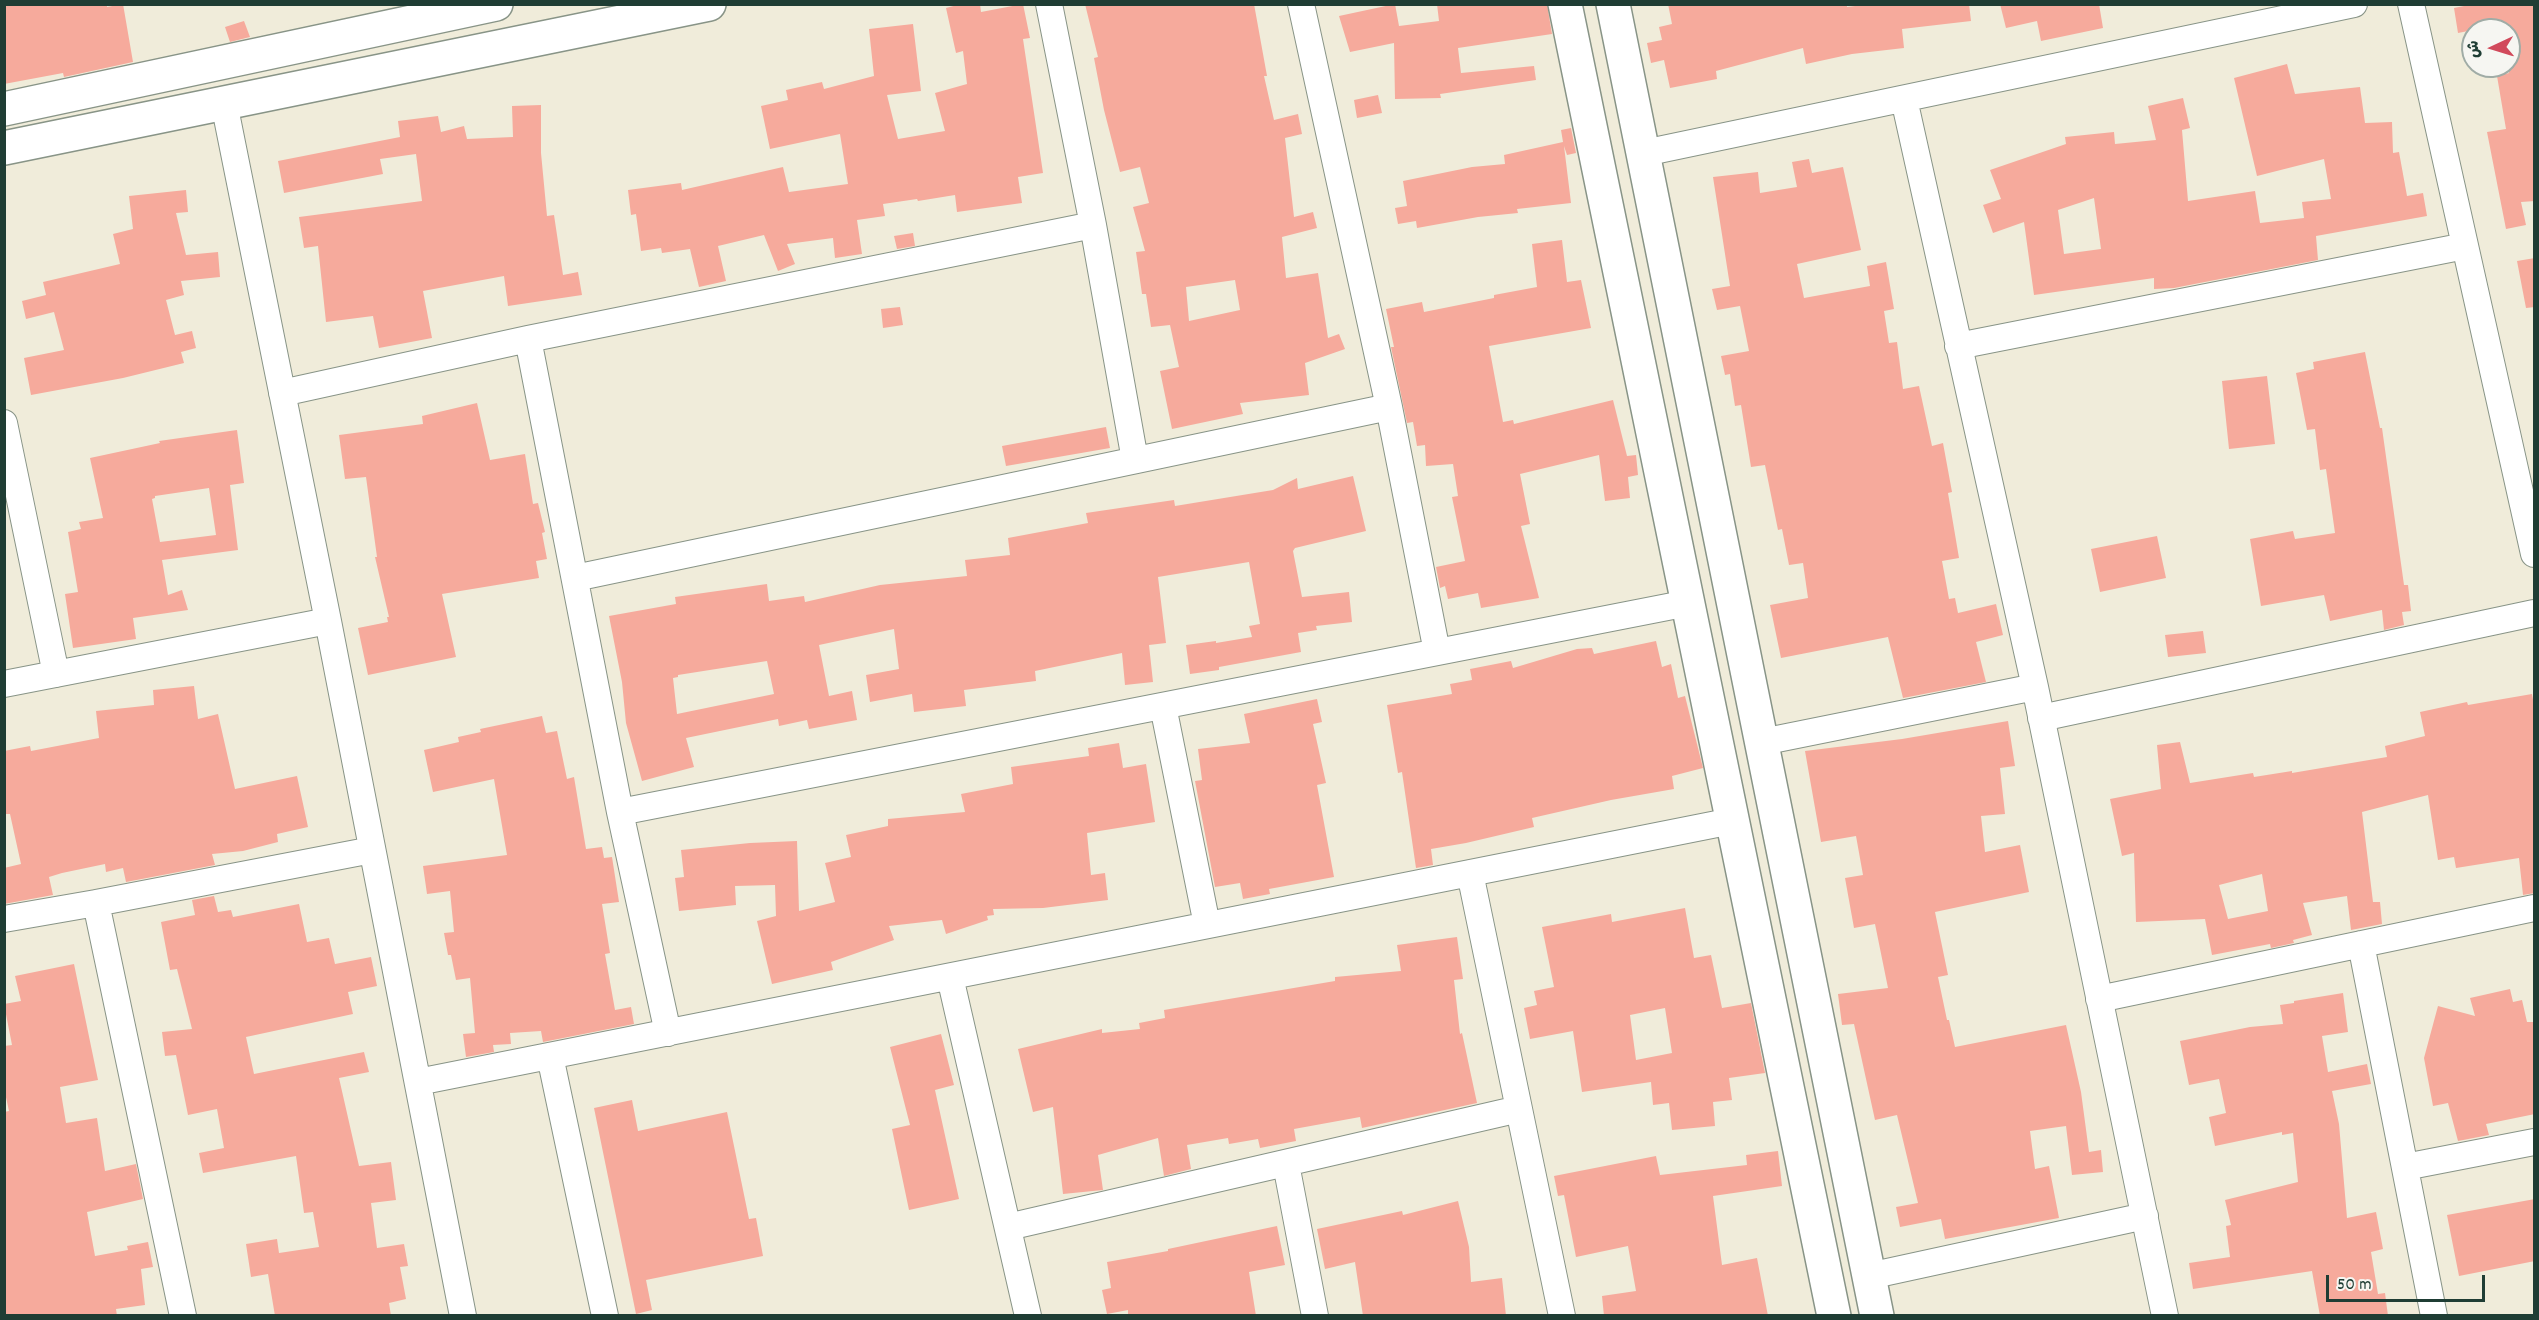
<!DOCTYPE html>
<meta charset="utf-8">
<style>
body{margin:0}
#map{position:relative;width:2539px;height:1320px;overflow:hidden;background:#f0ecda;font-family:Dekko,"Playpen Sans Arabic",sans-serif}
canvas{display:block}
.frame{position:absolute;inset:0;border:6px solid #1f3d34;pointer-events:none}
.north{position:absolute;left:2461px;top:18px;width:60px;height:60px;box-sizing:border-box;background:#f6f6f2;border:2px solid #a0aca6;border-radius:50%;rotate:266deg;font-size:16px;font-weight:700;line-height:24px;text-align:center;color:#1f3d34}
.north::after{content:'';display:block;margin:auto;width:21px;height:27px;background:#d1495b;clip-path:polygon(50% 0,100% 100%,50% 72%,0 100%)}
.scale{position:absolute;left:2326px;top:1275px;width:159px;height:27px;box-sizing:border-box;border:3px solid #1f3d34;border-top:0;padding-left:8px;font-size:18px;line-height:21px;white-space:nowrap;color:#1f3d34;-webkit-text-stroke:4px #f6f6f2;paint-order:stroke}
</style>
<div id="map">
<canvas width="2539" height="1320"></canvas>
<div class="frame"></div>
<div class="north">ش</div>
<div class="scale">50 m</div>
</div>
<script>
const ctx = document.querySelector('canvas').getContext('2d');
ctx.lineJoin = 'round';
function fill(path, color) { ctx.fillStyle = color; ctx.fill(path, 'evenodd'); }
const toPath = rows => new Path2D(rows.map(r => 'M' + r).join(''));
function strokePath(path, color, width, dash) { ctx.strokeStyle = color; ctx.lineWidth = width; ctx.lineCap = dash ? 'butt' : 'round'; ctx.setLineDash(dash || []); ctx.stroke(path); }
const building = toPath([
 [4,4,107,4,107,7,123,4,133,62,64,77,63,73,4,84],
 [961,4,980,4,981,12,1023,4,1030,38,1023,39,1043,173,1018,177,1022,203,957,212,955,195,918,201,917,199,883,204,885,216,857,220,862,254,835,258,833,238,787,244,795,264,778,271,764,235,718,246,726,281,699,287,690,249,662,253,661,248,641,251,636,214,631,215,628,190,681,183,682,190,783,167,789,192,848,184,840,134,770,149,761,106,788,100,786,90,822,82,824,89,874,76,869,29,913,24,921,91,887,95,898,139,945,131,935,93,967,84,963,51,956,53,946,8],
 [1085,4,1254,4,1267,76,1264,76,1274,120,1298,114,1302,134,1285,138,1294,217,1313,212,1317,228,1282,237,1286,278,1318,273,1328,338,1339,334,1345,349,1305,363,1309,395,1240,403,1243,414,1172,429,1160,371,1179,367,1170,325,1151,327,1146,294,1142,294,1136,252,1145,251,1133,207,1149,203,1140,167,1120,172,1104,110,1094,58,1098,57],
 [1235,280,1240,310,1189,321,1186,287],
 [1395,4,1399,26,1439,21,1437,4,1547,4,1552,34,1458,48,1461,73,1534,66,1536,80,1440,94,1441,98,1395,99,1394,43,1350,52,1339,16],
 [1668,4,1847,4,1847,7,1871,4,1969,4,1971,21,1902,29,1904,48,1852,54,1806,64,1803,48,1716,71,1717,79,1670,88,1664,60,1651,63,1647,43,1662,40,1659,27,1672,24],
 [2000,4,2099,4,2103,28,2041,41,2037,21,2006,28],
 [2474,4,2535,4,2535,201,2521,202,2526,225,2506,229,2487,132,2506,129,2497,76,2509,73,2509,30,2473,30,2458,33,2454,8],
 [244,21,250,37,230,42,225,27],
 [2287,64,2295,94,2360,87,2365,123,2392,122,2393,153,2399,152,2407,196,2423,193,2427,216,2316,236,2318,260,2174,288,2154,289,2154,278,2034,295,2024,222,1993,233,1983,205,2001,199,1990,170,2066,144,2065,137,2114,132,2115,144,2156,140,2148,106,2183,98,2190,128,2182,130,2188,201,2255,191,2260,223,2304,218,2302,202,2331,199,2324,159,2257,176,2234,78],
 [2094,198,2101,249,2064,254,2058,210],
 [1378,95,1382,113,1357,118,1354,100],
 [541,105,541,153,547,216,554,215,563,275,578,272,582,295,508,306,504,276,423,291,432,338,379,348,373,316,326,322,318,246,304,248,299,217,422,201,416,154,380,159,383,174,284,193,278,161,400,137,398,121,438,116,441,132,464,126,467,139,513,137,512,106],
 [1571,128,1576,153,1567,155,1564,146,1571,203,1517,209,1518,213,1478,217,1417,228,1416,221,1398,224,1395,208,1407,206,1403,181,1472,167,1505,164,1504,155,1563,142,1561,130],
 [1809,159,1812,173,1843,167,1861,250,1797,264,1804,298,1870,286,1867,266,1886,262,1894,309,1884,311,1889,343,1897,342,1903,389,1919,386,1932,446,1943,443,1952,492,1948,493,1959,558,1942,561,1949,599,1955,598,1958,613,1996,604,2003,635,1976,642,1986,682,1903,698,1888,637,1781,658,1770,605,1808,598,1803,563,1789,565,1782,529,1778,530,1765,465,1751,467,1741,405,1735,406,1730,374,1725,375,1721,356,1749,351,1740,306,1717,310,1712,289,1730,286,1713,177,1758,172,1760,193,1797,187,1792,162],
 [186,190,188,212,176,213,186,255,218,252,220,277,181,281,184,295,166,300,175,335,192,331,196,348,181,352,184,363,123,378,31,395,24,358,64,350,54,312,26,319,22,301,46,295,43,282,120,264,113,234,133,229,129,196],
 [913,233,915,246,897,249,894,236],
 [1562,240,1567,282,1581,280,1591,328,1489,346,1503,422,1513,420,1514,424,1613,400,1627,456,1636,455,1638,475,1628,477,1630,498,1605,501,1599,455,1520,474,1530,524,1521,526,1539,598,1481,608,1478,593,1448,599,1445,586,1440,588,1436,567,1465,561,1452,497,1458,496,1453,464,1426,466,1425,445,1417,446,1413,422,1407,423,1391,347,1394,347,1386,309,1422,302,1424,312,1494,298,1494,295,1537,287,1532,244],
 [2535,258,2535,307,2526,308,2517,261],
 [900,307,903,325,883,328,881,309],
 [2365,352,2380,428,2382,428,2404,585,2408,585,2411,611,2402,612,2404,625,2384,630,2382,610,2330,621,2324,595,2261,606,2250,539,2293,531,2295,539,2335,533,2326,469,2320,470,2315,429,2307,430,2296,373,2314,369,2313,362],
 [2267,376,2275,444,2229,449,2222,381],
 [477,403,490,460,525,454,533,504,538,503,545,532,542,533,547,559,536,561,539,578,442,594,456,657,368,675,358,628,388,622,387,617,389,617,375,557,377,557,366,477,345,479,339,435,423,424,422,416],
 [1106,427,1110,448,1006,466,1002,446],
 [237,430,244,483,230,485,238,550,162,560,168,595,182,590,188,610,133,618,136,639,73,648,65,594,78,592,68,532,81,529,79,522,103,518,90,458,160,443,159,441],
 [209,488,216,535,160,542,152,499,155,498,155,496],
 [1353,476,1366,531,1295,548,1293,551,1302,597,1349,592,1352,622,1316,626,1317,630,1298,633,1301,652,1219,667,1219,670,1190,674,1186,645,1216,641,1216,643,1252,637,1249,626,1260,624,1249,562,1158,577,1166,643,1149,645,1153,682,1125,685,1122,653,1035,671,1036,681,964,690,966,706,914,712,912,694,870,702,866,675,899,669,894,629,819,645,829,696,852,691,857,720,809,729,807,720,779,726,778,719,686,738,694,767,642,781,626,723,622,682,609,616,676,604,675,597,767,584,769,601,804,596,805,602,880,585,967,576,965,560,1010,555,1008,538,1088,523,1086,513,1174,500,1175,506,1273,490,1297,478,1298,489],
 [767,661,774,694,677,714,673,678,678,677,678,675],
 [2157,536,2166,578,2100,592,2091,549],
 [2203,631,2206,653,2168,657,2165,635],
 [1656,641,1662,667,1671,664,1678,698,1685,696,1703,768,1672,776,1674,789,1611,800,1532,818,1534,827,1466,843,1431,849,1433,865,1416,868,1402,772,1398,773,1387,705,1452,694,1450,684,1472,680,1470,669,1511,661,1513,668,1577,649,1592,648,1594,654],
 [194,686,198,719,218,714,235,789,297,776,308,827,277,834,278,842,243,851,212,854,215,865,126,882,123,868,106,872,105,864,62,873,49,877,53,895,4,904,4,868,21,864,10,814,4,814,4,751,30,746,31,751,99,738,96,711,154,705,153,690],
 [2532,694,2535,711,2535,893,2523,895,2519,858,2456,868,2454,857,2438,860,2428,795,2362,812,2373,902,2380,902,2382,924,2351,930,2347,896,2303,903,2312,935,2293,940,2294,943,2271,948,2270,944,2212,955,2205,919,2136,922,2134,853,2122,856,2110,799,2161,789,2157,745,2180,742,2190,783,2253,773,2254,777,2292,771,2292,773,2387,757,2385,746,2425,736,2420,712,2467,702,2468,705],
 [2262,874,2268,911,2228,919,2219,885],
 [1317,699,1322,722,1313,724,1326,783,1317,785,1334,877,1269,889,1270,894,1243,899,1240,883,1215,887,1195,781,1202,780,1198,749,1250,743,1244,714],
 [542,716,546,733,557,731,567,779,574,777,586,849,602,847,604,858,612,857,619,902,602,904,610,953,605,954,615,1010,631,1007,634,1024,543,1042,541,1031,510,1033,511,1044,493,1045,494,1052,466,1057,463,1034,475,1033,470,978,456,980,451,955,448,955,444,933,454,932,450,891,427,894,423,866,507,855,494,779,433,792,424,750,459,742,458,737,481,732,480,729],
 [2008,721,2015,766,2000,768,2005,814,1981,816,1985,852,2020,845,2029,892,1935,912,1948,975,1938,977,1947,1020,1949,1020,1955,1047,2066,1025,2081,1092,2089,1152,2101,1150,2103,1172,2072,1175,2066,1126,2030,1131,2035,1169,2049,1166,2059,1218,1945,1239,1941,1219,1900,1227,1896,1207,1918,1203,1897,1115,1875,1120,1854,1024,1842,1025,1838,994,1888,988,1875,924,1854,928,1845,878,1863,875,1856,836,1821,842,1805,751,1902,739],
 [1119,743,1123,768,1146,764,1155,822,1087,833,1091,875,1105,873,1108,900,1043,908,993,909,994,915,987,916,988,920,946,934,942,920,889,926,894,940,831,962,833,970,772,984,757,921,776,916,775,885,735,886,736,905,679,911,675,878,684,877,681,850,750,843,797,841,799,911,835,902,825,863,851,857,846,835,888,826,888,819,965,812,961,794,1013,784,1011,767,1089,756,1088,748],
 [214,896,218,912,231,910,233,917,299,904,307,942,329,938,335,964,371,957,377,986,348,992,353,1014,246,1037,254,1074,364,1052,369,1072,339,1078,359,1166,391,1162,396,1200,371,1203,377,1248,404,1244,408,1266,400,1267,406,1299,389,1303,391,1316,275,1316,268,1274,251,1277,246,1244,277,1239,279,1253,319,1247,313,1212,304,1213,296,1156,203,1173,199,1153,224,1148,217,1109,188,1115,176,1055,165,1056,162,1032,192,1029,177,969,170,970,161,922,195,915,192,900],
 [1685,908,1694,958,1711,955,1722,1008,1751,1003,1765,1073,1729,1078,1732,1100,1713,1102,1715,1126,1672,1130,1669,1103,1653,1105,1651,1082,1582,1092,1573,1031,1530,1039,1524,1008,1537,1005,1534,991,1554,987,1542,927,1611,914,1612,922],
 [1665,1008,1672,1053,1636,1060,1630,1015],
 [1457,937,1463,979,1454,980,1460,1034,1462,1033,1477,1103,1362,1128,1360,1117,1294,1129,1296,1141,1260,1148,1258,1139,1229,1144,1228,1138,1187,1145,1191,1169,1164,1176,1158,1138,1098,1155,1103,1190,1063,1194,1053,1107,1033,1112,1018,1049,1102,1029,1102,1033,1140,1029,1139,1023,1165,1018,1164,1010,1335,981,1335,977,1401,971,1397,945],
 [74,964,98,1080,60,1087,66,1123,97,1118,105,1171,136,1164,143,1199,87,1212,95,1256,128,1250,127,1246,148,1242,153,1267,141,1269,145,1305,116,1309,117,1316,4,1316,4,1112,9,1111,4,1088,4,1046,12,1045,4,1004,21,1001,15,976],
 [2510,989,2513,1002,2522,1000,2527,1022,2535,1022,2535,1114,2486,1124,2489,1135,2458,1141,2448,1103,2433,1106,2424,1058,2438,1006,2475,1016,2470,998],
 [2343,993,2348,1032,2322,1036,2328,1072,2367,1064,2371,1084,2332,1091,2339,1124,2347,1218,2376,1212,2383,1249,2371,1252,2378,1294,2385,1293,2388,1316,2320,1316,2312,1271,2193,1289,2189,1263,2230,1257,2226,1226,2231,1225,2225,1200,2298,1182,2293,1133,2282,1135,2282,1132,2215,1146,2209,1117,2226,1113,2219,1079,2189,1085,2180,1041,2250,1027,2283,1024,2280,1005,2294,1003,2294,1001],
 [941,1034,954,1085,935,1090,959,1199,909,1210,892,1129,910,1125,890,1047],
 [632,1100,638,1131,727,1112,749,1219,756,1218,763,1256,646,1280,652,1310,636,1314,594,1108],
 [1778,1151,1782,1186,1713,1196,1722,1265,1757,1258,1768,1316,1604,1316,1602,1296,1636,1291,1628,1246,1576,1257,1564,1195,1558,1196,1554,1176,1656,1156,1660,1175,1747,1165,1746,1155],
 [2535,1199,2535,1261,2459,1276,2447,1215],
 [1458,1201,1469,1247,1471,1282,1502,1278,1506,1316,1363,1316,1355,1262,1325,1269,1317,1229,1402,1211,1403,1215],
 [1277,1226,1285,1265,1249,1272,1256,1316,1128,1316,1128,1310,1107,1314,1102,1290,1111,1288,1107,1262,1168,1251,1168,1249]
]);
const street = toPath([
 [1049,4,1093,225,1135,460],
 [1301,4,1389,407,1437,652],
 [2411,4,2534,554],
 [1904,99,2035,687,2165,1316],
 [224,103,328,621,463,1316],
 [1644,153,2354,4],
 [528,339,620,812,668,1033],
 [1958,346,2465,246],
 [282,393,528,339,1093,225],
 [4,423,56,674],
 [575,578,1389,407],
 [4,684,328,621],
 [1163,706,1207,925],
 [2041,718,2534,613],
 [1762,742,2035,687],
 [620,812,1688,603],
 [1470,873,1562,1316],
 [96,903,372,850],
 [4,919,96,903,183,1316],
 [2361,944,2434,1316],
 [950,977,1028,1316],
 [2099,999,2534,908],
 [550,1056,605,1316],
 [418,1082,1732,821],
 [1286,1164,1315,1316],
 [2405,1167,2534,1142],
 [1008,1227,1519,1109],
 [1869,1276,2145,1216]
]);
const secondary = toPath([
 [1565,4,1834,1316],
 [1613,4,1877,1316],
 [4,109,496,4],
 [4,148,709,4]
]);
fill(building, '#f6aa9c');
strokePath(street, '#889487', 28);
strokePath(secondary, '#889487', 36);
strokePath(street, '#fff', 26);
strokePath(secondary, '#fff', 33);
</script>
